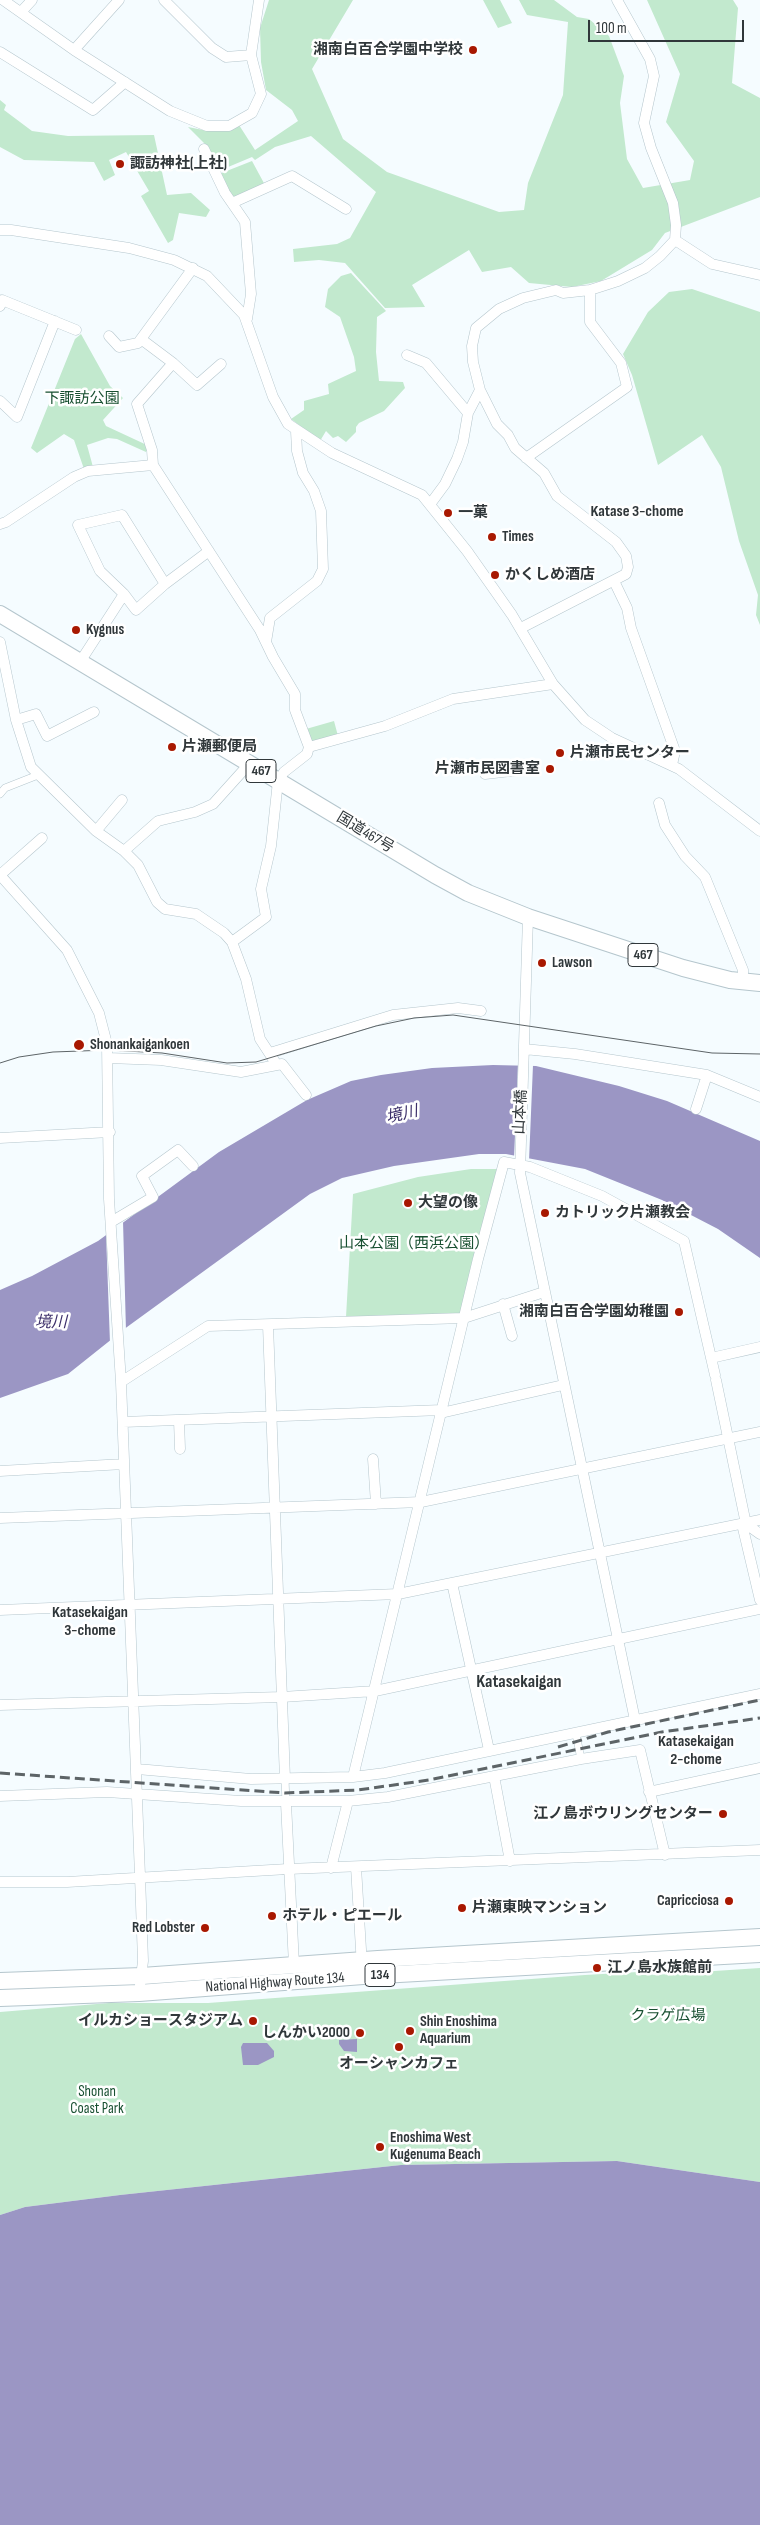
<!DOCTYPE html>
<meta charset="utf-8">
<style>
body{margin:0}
#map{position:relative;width:760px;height:2525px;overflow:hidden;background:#f5fcff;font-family:"Sofia Sans Condensed",sans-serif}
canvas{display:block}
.scale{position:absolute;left:588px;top:20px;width:156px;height:22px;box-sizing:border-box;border:2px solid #30373a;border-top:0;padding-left:6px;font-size:15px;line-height:18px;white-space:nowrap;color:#30373a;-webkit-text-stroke:4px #fff;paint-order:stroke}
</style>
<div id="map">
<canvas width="760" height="2525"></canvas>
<div class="scale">100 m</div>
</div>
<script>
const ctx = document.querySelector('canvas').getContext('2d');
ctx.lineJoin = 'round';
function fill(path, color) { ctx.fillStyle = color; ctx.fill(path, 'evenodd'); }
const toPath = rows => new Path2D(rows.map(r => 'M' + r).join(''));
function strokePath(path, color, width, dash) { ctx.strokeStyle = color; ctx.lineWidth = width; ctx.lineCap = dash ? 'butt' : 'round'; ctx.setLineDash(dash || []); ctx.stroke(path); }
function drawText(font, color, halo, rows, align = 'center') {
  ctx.font = font + ' "Sofia Sans Condensed","Noto Sans JP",sans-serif'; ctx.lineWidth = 5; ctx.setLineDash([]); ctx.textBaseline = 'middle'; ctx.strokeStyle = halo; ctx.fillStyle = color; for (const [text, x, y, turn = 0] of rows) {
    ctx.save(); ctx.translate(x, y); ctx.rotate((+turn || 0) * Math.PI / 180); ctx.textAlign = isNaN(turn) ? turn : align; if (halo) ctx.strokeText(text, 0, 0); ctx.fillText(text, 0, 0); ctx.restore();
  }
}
const green = toPath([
 [269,0,353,0,312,69,343,139,387,172,499,212,524,210,528,183,563,95,568,22,527,15,519,0,554,0,577,17,589,19,609,36,624,76,620,103,627,159,643,188,690,180,694,161,666,122,680,74,647,0,733,0,738,8,732,83,760,98,760,197,665,233,652,250,601,281,572,287,529,283,511,267,482,272,469,250,412,285,425,307,385,308,345,263,319,260,294,262,293,249,337,244,350,238,376,192,311,136,275,147,255,160,252,157,221,170,207,146,188,127,208,131,239,125,255,150,298,121,292,110,266,90,261,62,260,28],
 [483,0,500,0,512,23,498,28],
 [0,100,6,105,4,110,32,131,68,136,154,135,167,195,191,193,210,210,206,217,179,213,173,240,168,243,141,196,149,191,126,152,109,160,115,175,104,181,94,162,24,160,0,147],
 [252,161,265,185,233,200,219,174],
 [351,273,386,311,377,317,376,352,379,381,403,382,405,388,384,411,359,423,356,427,356,432,346,442,338,436,333,438,326,431,320,441,291,419,304,410,304,401,329,394,328,384,356,371,354,357,340,317,325,307,328,289,341,276],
 [692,289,760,312,760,625,756,615,758,595,739,541,721,467,702,435,658,465,632,375,623,354,648,312,669,292],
 [81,334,110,386,123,398,103,420,106,426,149,446,146,452,117,439,108,438,87,445,93,467,84,469,74,440,64,434,37,453,31,448,75,339],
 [334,721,338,736,314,743,309,740,306,729],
 [471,1169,499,1169,461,1315,346,1317,353,1194,418,1177],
 [760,1968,760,2182,617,2161,401,2165,120,2195,25,2207,0,2215,0,2012,109,2003,208,2003,585,1975,638,1972,654,1975]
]);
const water = toPath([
 [493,1065,536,1066,619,1086,667,1101,760,1141,760,1258,718,1229,662,1200,585,1169,506,1154,479,1154,394,1166,342,1178,310,1194,127,1327,68,1374,0,1398,0,1290,32,1276,98,1241,219,1152,307,1100,351,1081,381,1075,432,1068],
 [357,2039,357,2052,344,2051,339,2044,339,2040],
 [243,2043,267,2043,274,2051,274,2057,258,2065,243,2065,241,2047],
 [617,2161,760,2182,760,2525,0,2525,0,2215,25,2207,120,2195,401,2165]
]);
const pier = toPath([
 [518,1064,533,1065,529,1161,514,1158],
 [123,1221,126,1331,110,1343,106,1234]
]);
const pedestrian = toPath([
 [0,794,5,788,38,775],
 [576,1734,581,1759],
 [285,1779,286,1803]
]);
const minor = toPath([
 [3,0,74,50,170,111,207,126,229,126,252,113,261,94,251,55,259,0],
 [164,0,212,48,226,57,251,55],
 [21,12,32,0],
 [74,50,119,0],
 [0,52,93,110,125,82],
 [204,149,225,193,245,222,251,294,247,319],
 [232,203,292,176,346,209],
 [0,230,11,230,129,248,174,260,207,276,244,315,273,397,288,424,332,453,422,495,467,551,512,615,553,684,585,720,612,738,679,769,760,831],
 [675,240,712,264,760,275],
 [0,306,2,300,76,330],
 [109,336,119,347,138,343,193,268],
 [141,339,173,363,197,385,221,364],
 [407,355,426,363,468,413],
 [173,363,137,404,152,450,153,465,260,630,273,657,295,694,295,710,309,747],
 [0,401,17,417,55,321],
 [526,458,627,387,621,363,590,322,590,290],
 [431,503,445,484,457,459,463,442,468,413,480,390],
 [0,524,6,522,74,477,88,471,153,465],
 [614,581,627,608,631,628,675,751,672,765],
 [165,584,209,551],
 [521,628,626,574,628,567,626,556,616,542,557,496,544,473,515,448,508,435,497,424,480,390,473,362,472,346,476,328,499,309,523,298,556,290,563,293,590,290,618,281,645,268,660,256,675,240,676,225,673,203,651,148,644,123,654,76,650,59,617,0],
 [0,642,16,720,31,767,96,831,124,851,138,865,157,902,165,909,196,914,224,933,232,942,246,979,260,1039,277,1065],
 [266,642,270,618,317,581,323,569,321,511,314,491,303,473,297,451,296,431],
 [80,662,124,594,136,610,165,584,122,515,78,525,100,571,124,594],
 [16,720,36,714,47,736,94,712],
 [485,774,520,770],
 [659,803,665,825,685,856,705,877,743,970,743,981],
 [96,831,122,800],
 [124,851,158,821,195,812,213,804,249,764],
 [0,875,67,950,99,1013,107,1044,109,1199,121,1382,140,1876,143,1961,139,1993],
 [0,875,42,838],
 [528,917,520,1173,635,1720],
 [232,942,266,917,261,889,271,846,278,781,284,772,307,754,309,747,385,726,453,699,553,684],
 [524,1049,575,1054,707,1075],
 [270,1053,393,1015,458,1008,481,1011],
 [108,1058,161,1060,241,1072,282,1064,306,1095],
 [696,1109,707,1075,760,1097],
 [0,1138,110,1132],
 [111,1222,153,1197,142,1176,178,1150,193,1166],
 [503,1304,512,1336],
 [268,1325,285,1779],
 [711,1358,760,1347],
 [716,1380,746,1524,760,1534],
 [121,1382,208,1326,464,1318,544,1292],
 [441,1413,563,1385],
 [179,1420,180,1449],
 [123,1422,442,1410],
 [373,1459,376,1504],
 [0,1471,124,1464],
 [0,1518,421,1502,760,1432],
 [742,1524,760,1600],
 [452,1583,489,1750],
 [0,1610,398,1594,760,1520],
 [0,1705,282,1697,375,1691,760,1609],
 [137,1769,251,1779,353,1777,385,1773,760,1694],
 [494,1776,510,1861],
 [353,1777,478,1259,504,1162,530,1167,602,1196,684,1241,715,1375],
 [649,1792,760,1768],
 [0,1796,107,1792,241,1801,348,1801,388,1797,581,1759,640,1750,665,1855],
 [286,1803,294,1965],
 [356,1867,362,1966],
 [331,1868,348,1801],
 [0,1882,67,1882,288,1869,760,1850]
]);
const trunk = toPath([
 [0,614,435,875,468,893,528,917,683,968,730,980,760,983],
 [0,1981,142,1976,378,1959,760,1937],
 [0,1998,139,1993,363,1976,760,1954]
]);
const tram = toPath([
 [0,1063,19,1057,53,1052,108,1050,162,1053,227,1063,256,1062,376,1026,414,1018,453,1015,712,1053,760,1054]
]);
const rail = toPath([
 [558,1747,608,1732,760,1700],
 [0,1773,285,1793,358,1790,429,1780,662,1732,760,1718]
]);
const markers = [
 [473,50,5,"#a81801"],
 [120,164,5,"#a81801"],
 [448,513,5,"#a81801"],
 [492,537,5,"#a81801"],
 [495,575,5,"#a81801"],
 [76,630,5,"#a81801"],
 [172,747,5,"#a81801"],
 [560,753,5,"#a81801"],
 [550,769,5,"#a81801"],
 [542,963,5,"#a81801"],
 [79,1045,6,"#a81801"],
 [408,1203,5,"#a81801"],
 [545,1213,5,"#a81801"],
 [679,1312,5,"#a81801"],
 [723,1814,5,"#a81801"],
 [729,1901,5,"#a81801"],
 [462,1908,5,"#a81801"],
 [272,1916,5,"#a81801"],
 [205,1928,5,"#a81801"],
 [597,1968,5,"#a81801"],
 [253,2021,5,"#a81801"],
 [410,2031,5,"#a81801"],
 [360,2033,5,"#a81801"],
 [399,2047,5,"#a81801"],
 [380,2147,5,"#a81801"]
];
const shields = [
 [261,771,30],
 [643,955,30],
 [380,1975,30]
];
const shieldNames = [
 ["467",261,771],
 ["467",643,955],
 ["134",380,1975]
];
const poiNames = [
 ["湘南白百合学園中学校",463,50,"right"],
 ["諏訪神社(上社)",130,164],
 ["一菓",458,513],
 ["Times",502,537],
 ["かくしめ酒店",505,575],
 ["Kygnus",86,630],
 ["片瀬郵便局",182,747],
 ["片瀬市民センター",570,753],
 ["片瀬市民図書室",540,769,"right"],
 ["Lawson",552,963],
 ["Shonankaigankoen",90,1045],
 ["大望の像",418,1203],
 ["カトリック片瀬教会",555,1213],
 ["湘南白百合学園幼稚園",669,1312,"right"],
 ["江ノ島ボウリングセンター",713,1814,"right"],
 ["Capricciosa",719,1901,"right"],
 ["片瀬東映マンション",472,1908],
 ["ホテル・ピエール",282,1916],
 ["Red Lobster",195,1928,"right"],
 ["江ノ島水族館前",607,1968],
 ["イルカショースタジアム",243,2021,"right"],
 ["Shin Enoshima",420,2022],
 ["Aquarium",420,2039],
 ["しんかい2000",350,2033,"right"],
 ["オーシャンカフェ",399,2064,"center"],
 ["Enoshima West",390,2138],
 ["Kugenuma Beach",390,2155]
];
const parkNames = [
 ["下諏訪公園",82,399],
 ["山本公園（西浜公園）",414,1244],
 ["クラゲ広場",668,2016],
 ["Shonan",97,2092],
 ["Coast Park",97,2109]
];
const streetNames = [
 ["国道467号",365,833,31],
 ["山本橋",521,1112,-87],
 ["National Highway Route 134",275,1983,-4]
];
const neighbourhoodNames = [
 ["Katase 3-chome",637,512],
 ["Katasekaigan",90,1613],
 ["3-chome",90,1631],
 ["Katasekaigan",696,1742],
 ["2-chome",696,1760]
];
const waterNames = [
 ["境川",402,1115,-13],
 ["境川",51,1323]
];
const quarterNames = [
 ["Katasekaigan",519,1682]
];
fill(green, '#c2e9ce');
fill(water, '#9b96c4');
fill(pier, '#f5fcff');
strokePath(pedestrian, '#b5c6cd', 8);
strokePath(minor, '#b5c6cd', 11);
strokePath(trunk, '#b5c6cd', 18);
strokePath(pedestrian, '#fff', 7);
strokePath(minor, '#fff', 10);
strokePath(trunk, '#fff', 16);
strokePath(tram, '#5d6467', 1);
strokePath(rail, '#5d6467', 3, [10, 5]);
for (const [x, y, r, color] of markers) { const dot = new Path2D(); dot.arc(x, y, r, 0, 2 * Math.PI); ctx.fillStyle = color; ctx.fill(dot); strokePath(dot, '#fff', 2); }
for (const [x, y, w] of shields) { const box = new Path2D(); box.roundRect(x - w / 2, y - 11.5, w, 23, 4); ctx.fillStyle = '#fff'; ctx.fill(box); strokePath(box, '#30373a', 1); }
drawText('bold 14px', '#30373a', null, shieldNames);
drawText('bold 15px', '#30373a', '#fff', poiNames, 'left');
drawText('15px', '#185031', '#fff', parkNames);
drawText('15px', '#30373a', '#fff', streetNames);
drawText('bold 16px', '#30373a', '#fff', neighbourhoodNames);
drawText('italic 16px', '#3c2f6a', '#fff', waterNames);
drawText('bold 18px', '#30373a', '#fff', quarterNames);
</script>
